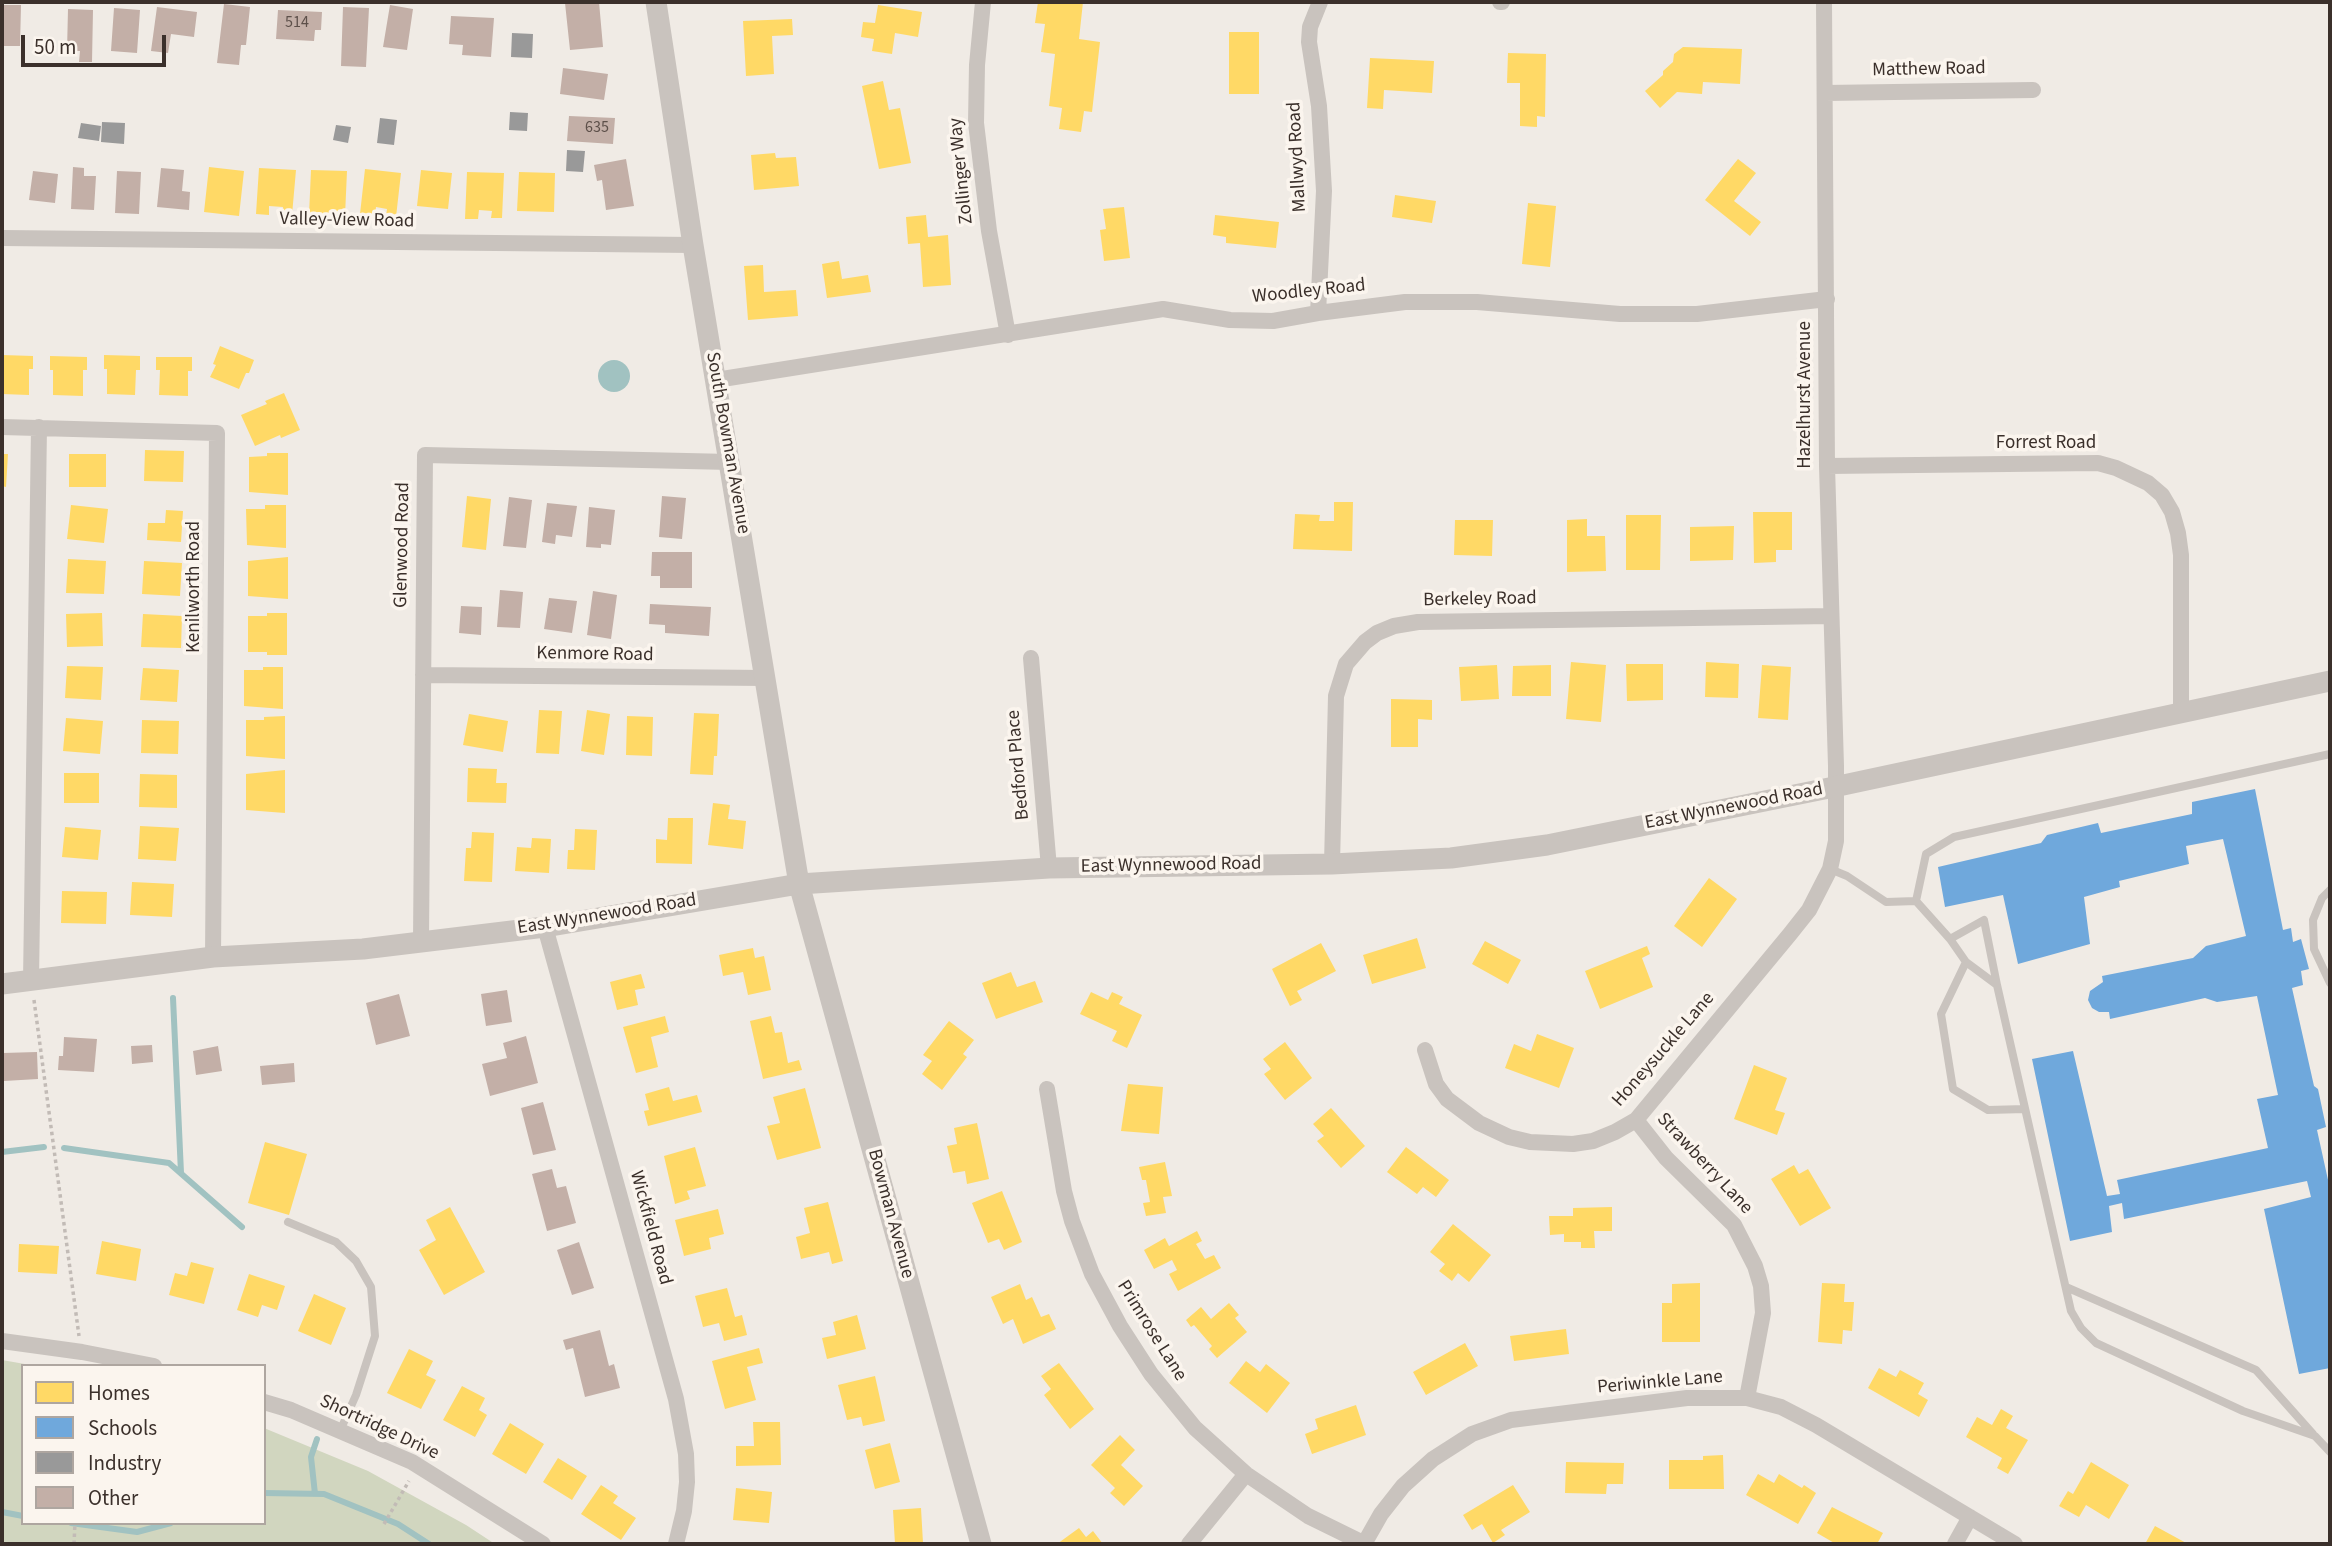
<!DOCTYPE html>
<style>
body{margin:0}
#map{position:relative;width:2332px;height:1546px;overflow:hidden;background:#f0ebe5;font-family:"Source Sans 3",sans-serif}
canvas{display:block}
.frame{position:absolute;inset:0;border:4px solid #3b302b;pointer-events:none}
.legend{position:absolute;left:21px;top:1364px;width:245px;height:161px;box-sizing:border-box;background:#fbf5ee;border:2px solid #aea6a0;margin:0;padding:9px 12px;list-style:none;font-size:21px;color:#3b302b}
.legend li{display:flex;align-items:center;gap:14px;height:35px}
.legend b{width:35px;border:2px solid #aea6a0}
.scale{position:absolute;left:21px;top:35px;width:145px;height:32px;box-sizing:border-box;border:4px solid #3b302b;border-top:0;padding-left:9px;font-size:21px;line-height:24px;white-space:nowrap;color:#3b302b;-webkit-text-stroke:5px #fbf5ee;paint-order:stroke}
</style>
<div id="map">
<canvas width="2332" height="1546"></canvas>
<div class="frame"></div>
<ul class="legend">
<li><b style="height:19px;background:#ffd966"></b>Homes</li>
<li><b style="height:19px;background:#6fa8dc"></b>Schools</li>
<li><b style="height:19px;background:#999"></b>Industry</li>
<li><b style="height:19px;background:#c3afa7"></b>Other</li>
</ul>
<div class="scale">50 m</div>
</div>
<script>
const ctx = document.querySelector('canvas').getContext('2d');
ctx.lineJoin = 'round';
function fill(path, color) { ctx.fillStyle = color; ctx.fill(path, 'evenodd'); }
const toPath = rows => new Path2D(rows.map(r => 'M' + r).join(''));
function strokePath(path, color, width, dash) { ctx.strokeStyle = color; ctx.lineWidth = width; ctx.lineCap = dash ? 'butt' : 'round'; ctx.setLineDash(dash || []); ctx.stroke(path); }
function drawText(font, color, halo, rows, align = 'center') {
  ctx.font = font + ' "Source Sans 3",sans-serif'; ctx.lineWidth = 7; ctx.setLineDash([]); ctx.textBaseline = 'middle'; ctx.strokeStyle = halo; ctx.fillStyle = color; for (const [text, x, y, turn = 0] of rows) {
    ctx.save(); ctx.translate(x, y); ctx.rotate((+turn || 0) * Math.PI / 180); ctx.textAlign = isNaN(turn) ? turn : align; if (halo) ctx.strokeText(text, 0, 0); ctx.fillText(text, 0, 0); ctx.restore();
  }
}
const green = toPath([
 [2,1360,36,1366,23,1366,23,1523,264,1523,264,1428,368,1471,466,1525,495,1544,2,1544]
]);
const water = toPath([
 '598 376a16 16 0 1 1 32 0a16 16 0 1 1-32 0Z'
]);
const homes = toPath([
 [1038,2,1083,2,1079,39,1100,42,1092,112,1084,111,1081,132,1059,129,1062,108,1049,106,1055,54,1041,52,1045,24,1035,23],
 [878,5,922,12,918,37,895,33,892,54,872,51,874,39,861,37,863,22,875,23],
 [792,19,793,35,772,36,774,74,746,76,743,21],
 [1229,32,1259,32,1259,94,1229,94],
 [1683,47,1742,49,1740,84,1703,82,1702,94,1677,92,1660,108,1645,91,1663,75,1663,71,1673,62,1674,54],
 [1508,53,1546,54,1545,117,1537,116,1537,127,1520,126,1520,83,1507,83],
 [1370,58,1434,61,1432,93,1384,90,1383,109,1367,108],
 [883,81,889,110,900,108,911,163,879,169,862,86],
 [775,153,776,158,796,157,799,186,754,190,751,155],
 [1738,159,1756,173,1734,201,1761,222,1750,236,1705,200],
 [209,167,244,171,239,216,204,212],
 [259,168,296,170,292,215,282,215,283,207,269,206,269,215,256,214],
 [365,169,401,173,396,217,386,216,387,209,376,207,375,216,360,214],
 [311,170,347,171,345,216,309,215],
 [421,170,452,173,448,209,417,206],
 [467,172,504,173,502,218,491,218,492,211,479,210,478,219,465,219],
 [519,172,555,173,554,212,517,211],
 [1395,195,1436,201,1432,223,1392,217],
 [1528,203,1556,206,1550,267,1522,264],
 [1124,207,1130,258,1104,261,1100,230,1106,229,1103,209],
 [926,215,928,237,948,235,951,285,923,287,920,243,908,244,906,217],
 [1215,215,1279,222,1276,248,1226,243,1226,237,1213,235],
 [839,261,842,279,868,275,871,292,827,298,822,264],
 [763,265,764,292,796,290,798,316,748,320,744,266],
 [220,346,254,360,249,373,246,373,239,389,210,377,216,365,213,364],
 [2,355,33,356,33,369,29,369,29,395,2,394],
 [104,355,140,356,140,370,136,370,135,395,107,394,107,369,104,369],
 [50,356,87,357,87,370,83,370,83,396,53,395,53,370,50,370],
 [156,357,192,357,192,371,188,371,188,396,159,395,160,370,156,370],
 [284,393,300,430,281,438,280,435,255,446,241,415,267,404,265,401],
 [145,450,184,451,183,482,144,481],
 [267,453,288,453,288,495,249,492,249,457,267,456],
 [2,454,8,454,6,487,2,486],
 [69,454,106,454,106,487,69,487],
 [467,496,491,499,486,550,462,547],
 [1334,502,1353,502,1352,551,1293,549,1295,514,1320,515,1319,521,1334,521],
 [71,505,108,509,104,543,67,539],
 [265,505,286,505,286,548,247,545,246,509,265,509],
 [166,510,183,511,181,542,147,540,148,523,165,523],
 [1753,512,1792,512,1792,550,1776,550,1776,562,1754,563],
 [1626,515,1661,515,1660,570,1626,570],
 [1587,519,1587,536,1605,536,1606,571,1567,572,1567,520],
 [1455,520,1493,520,1492,556,1454,555],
 [1734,526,1733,560,1690,561,1690,527],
 [288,557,288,599,248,596,248,561],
 [68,559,106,561,104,594,66,593],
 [144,561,182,563,180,596,142,594],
 [102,613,103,646,67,647,66,614],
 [267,613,287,613,287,655,267,655,267,652,248,652,248,616,267,616],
 [143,614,182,616,181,648,141,647],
 [1571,662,1606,665,1601,722,1566,719],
 [1706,662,1739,664,1738,698,1705,697],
 [1626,664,1663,664,1663,700,1627,701],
 [1497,665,1499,699,1461,701,1459,667],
 [1551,665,1551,696,1512,696,1513,666],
 [1762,665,1791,667,1788,720,1758,718],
 [67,666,103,667,101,700,65,698],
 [263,667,283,667,283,709,244,706,244,670,263,670],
 [143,668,179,670,177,702,140,700],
 [1391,699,1432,700,1432,720,1418,719,1418,747,1391,747],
 [539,710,562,711,559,754,536,753],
 [587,710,610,714,604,755,581,751],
 [694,713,719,714,717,756,714,756,713,775,690,774],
 [469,714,508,721,503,752,463,745],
 [285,716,285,759,246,756,246,720,264,720,264,717],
 [627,716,653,717,652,756,626,755],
 [66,718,103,721,100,754,63,751],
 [142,720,179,721,178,754,141,753],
 [468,768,497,769,496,783,507,783,506,803,467,802],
 [285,770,285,813,246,810,246,774],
 [64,773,99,773,99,803,64,803],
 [140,774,177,775,177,808,139,807],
 [713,803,730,805,728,819,746,821,743,849,708,845],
 [668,818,693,818,692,864,656,863,656,839,667,840],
 [140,826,179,828,176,861,138,859],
 [65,827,101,830,98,860,62,857],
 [575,829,597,830,595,870,567,869,568,850,574,850],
 [472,832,494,833,492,882,464,881,466,848,471,848],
 [532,838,551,839,549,873,515,871,517,847,531,848],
 [1709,878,1737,899,1702,947,1674,926],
 [132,882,174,884,172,917,130,915],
 [62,891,107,892,106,924,61,923],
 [1417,938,1426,968,1372,984,1363,955],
 [1485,941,1521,960,1508,984,1472,964],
 [1321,943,1336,971,1297,991,1302,1000,1290,1006,1272,969],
 [1647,946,1650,954,1642,958,1653,987,1600,1009,1585,971],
 [753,948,755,958,764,956,771,990,748,995,743,972,723,976,719,955],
 [1011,972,1017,987,1035,981,1043,1002,996,1019,982,983],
 [641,974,645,988,635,990,638,1005,617,1010,610,982],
 [1091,992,1108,1000,1112,992,1123,997,1119,1004,1142,1015,1127,1048,1112,1041,1117,1031,1080,1014],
 [665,1016,669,1032,651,1037,658,1067,636,1073,623,1027],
 [771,1016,775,1033,782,1032,788,1063,799,1060,802,1070,763,1079,750,1021],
 [949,1021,974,1040,963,1054,967,1057,942,1090,922,1074,932,1061,923,1055],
 [1537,1034,1574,1048,1559,1088,1505,1068,1514,1044,1531,1051],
 [1285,1042,1312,1078,1285,1100,1264,1074,1271,1069,1263,1059],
 [1754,1065,1787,1078,1775,1110,1785,1113,1777,1135,1734,1119],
 [1128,1084,1163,1087,1159,1134,1121,1131],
 [669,1087,673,1101,697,1095,702,1112,648,1126,644,1111,649,1110,645,1094],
 [805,1088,821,1148,777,1160,767,1126,780,1123,773,1097],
 [1331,1108,1365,1146,1341,1168,1317,1141,1324,1136,1313,1124],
 [977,1123,989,1179,967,1184,965,1171,953,1173,947,1146,957,1144,954,1128],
 [265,1142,307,1154,289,1215,248,1203],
 [695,1147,706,1186,687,1191,690,1199,675,1204,664,1156],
 [1406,1147,1449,1180,1436,1197,1423,1187,1417,1194,1387,1172],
 [1165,1162,1172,1196,1163,1197,1166,1213,1146,1216,1143,1203,1150,1202,1146,1180,1142,1180,1139,1167],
 [1794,1165,1799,1174,1808,1169,1831,1208,1800,1226,1771,1179],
 [1002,1191,1022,1242,1004,1250,999,1239,988,1243,972,1203],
 [828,1202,843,1261,832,1264,829,1252,801,1259,796,1237,810,1233,804,1208],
 [450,1207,485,1272,444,1295,419,1250,436,1240,426,1220],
 [1612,1207,1612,1231,1594,1231,1595,1248,1581,1248,1581,1242,1564,1242,1564,1234,1550,1235,1549,1216,1573,1216,1573,1208],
 [718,1209,724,1234,709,1238,711,1249,684,1256,675,1220],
 [1453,1224,1491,1255,1469,1282,1458,1273,1452,1281,1439,1271,1445,1264,1430,1252],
 [1197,1231,1202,1241,1196,1244,1205,1259,1214,1255,1221,1268,1178,1291,1169,1274,1177,1270,1172,1260,1154,1269,1144,1250,1165,1238,1169,1246],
 [102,1241,141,1249,136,1281,96,1274],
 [19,1244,59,1246,57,1274,18,1272],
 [191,1262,214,1268,204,1304,169,1295,175,1273,187,1276],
 [249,1274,285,1286,277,1310,262,1305,258,1317,237,1310],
 [1700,1283,1700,1342,1662,1342,1662,1303,1672,1303,1672,1284],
 [1822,1283,1845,1284,1844,1302,1854,1302,1852,1331,1843,1330,1842,1344,1818,1342],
 [1020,1284,1026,1300,1032,1297,1041,1317,1049,1314,1056,1329,1023,1344,1013,1319,1003,1324,991,1297],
 [727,1288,735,1317,742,1315,747,1335,724,1341,719,1323,703,1327,695,1296],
 [314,1294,346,1308,331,1345,298,1331],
 [1229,1303,1239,1315,1235,1318,1247,1332,1217,1358,1209,1349,1212,1346,1194,1325,1191,1327,1186,1320,1201,1307,1211,1319],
 [857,1315,866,1349,827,1359,822,1338,836,1335,833,1322],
 [1566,1329,1569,1354,1514,1361,1510,1336],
 [1465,1343,1478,1366,1426,1395,1413,1372],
 [759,1348,763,1363,747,1367,756,1400,725,1409,712,1361],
 [409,1349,433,1361,426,1375,436,1380,421,1409,387,1393],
 [1246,1361,1260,1372,1266,1364,1290,1383,1267,1413,1229,1383],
 [1059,1363,1094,1409,1070,1429,1044,1395,1051,1389,1041,1376],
 [1879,1368,1896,1377,1900,1370,1924,1383,1918,1394,1928,1400,1919,1417,1868,1388],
 [875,1376,885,1421,863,1426,861,1417,847,1420,838,1385],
 [462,1386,485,1398,479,1410,487,1415,475,1437,443,1420],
 [1356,1405,1366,1435,1312,1454,1305,1434,1318,1429,1315,1419],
 [2001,1409,2013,1416,2006,1428,2028,1440,2008,1474,1997,1468,2002,1458,1966,1437,1977,1417,1992,1425],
 [753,1422,780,1422,781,1465,736,1466,736,1446,754,1446],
 [510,1423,544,1444,526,1474,492,1454],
 [1120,1435,1135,1450,1121,1465,1143,1486,1124,1506,1110,1493,1115,1488,1091,1465],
 [890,1443,900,1482,875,1489,865,1450],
 [1723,1455,1724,1489,1669,1489,1669,1460,1703,1460,1703,1456],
 [558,1458,587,1476,572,1500,543,1482],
 [1566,1462,1624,1463,1623,1484,1607,1484,1606,1494,1565,1493],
 [2091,1462,2129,1485,2109,1519,2086,1505,2079,1517,2059,1506,2068,1491,2073,1494],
 [1758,1474,1774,1483,1779,1474,1802,1488,1804,1485,1816,1493,1798,1524,1746,1495],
 [601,1485,618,1496,613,1503,636,1518,621,1540,581,1514],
 [1513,1485,1530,1512,1501,1530,1505,1535,1493,1543,1482,1524,1472,1530,1463,1515],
 [736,1488,772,1492,769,1523,733,1520],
 [1832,1507,1883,1533,1877,1544,1836,1544,1817,1533],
 [921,1508,923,1543,895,1544,893,1510],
 [2155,1526,2188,1544,2145,1544],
 [1079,1528,1086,1537,1093,1531,1103,1544,1057,1544]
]);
const schools = toPath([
 [2255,789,2283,930,2291,928,2293,942,2301,939,2309,969,2301,971,2303,985,2292,988,2314,1086,2318,1089,2326,1127,2317,1130,2330,1189,2330,1368,2299,1374,2264,1209,2311,1197,2307,1181,2124,1219,2122,1203,2109,1206,2112,1232,2070,1241,2032,1059,2073,1051,2107,1196,2120,1194,2117,1180,2268,1148,2257,1099,2278,1095,2257,996,2217,1002,2205,998,2110,1019,2109,1012,2099,1012,2092,1008,2088,1000,2090,991,2103,982,2102,976,2193,958,2206,946,2246,936,2223,839,2186,846,2189,864,2119,881,2120,887,2084,897,2090,944,2018,964,2003,895,1945,907,1938,867,2041,843,2047,835,2098,823,2101,833,2192,814,2192,802]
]);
const industry = toPath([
 [512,33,533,34,532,58,511,57],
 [510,112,528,113,527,131,509,130],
 [380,118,397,120,394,145,377,143],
 [102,122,125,123,124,144,101,142],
 [81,123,101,126,99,141,78,138],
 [336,125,351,127,348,143,333,140],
 [567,150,585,151,583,172,566,171]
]);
const stream = toPath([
 [173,998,181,1173],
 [64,1148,169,1163,242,1227],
 [2,1152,44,1147],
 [264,1493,324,1494,398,1524,429,1544],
 [315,1494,311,1457,317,1439],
 [2,1512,23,1516],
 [71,1523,137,1532,171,1523]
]);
const building = toPath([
 [599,2,603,47,570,50,565,3],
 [224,4,250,7,246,45,241,45,239,65,217,63],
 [2,5,21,5,20,46,2,46],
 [390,5,413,9,407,50,383,47],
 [157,7,197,12,194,37,171,34,168,53,151,51],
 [343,7,369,8,366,67,341,66],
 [114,8,140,10,137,53,111,51],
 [68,9,93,10,92,62,79,62,80,51,67,51],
 [278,10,322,12,321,30,315,30,314,41,276,39],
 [451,16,494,18,491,57,462,55,463,45,449,44],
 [563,68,608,74,604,100,560,94],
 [569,116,615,118,613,144,567,141],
 [626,159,634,206,606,210,602,180,597,181,594,165],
 [73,167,84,168,84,176,96,176,94,210,71,209],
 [161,168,184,170,182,191,190,192,189,210,157,207],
 [33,171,58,174,55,203,29,200],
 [117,171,141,172,139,214,115,213],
 [662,496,686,498,682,539,659,537],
 [509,497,532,500,526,548,503,546],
 [547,503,577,506,572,537,556,535,555,544,542,542],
 [589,507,615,510,611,545,601,544,601,548,586,547],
 [652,552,692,552,692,588,660,588,660,576,651,576],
 [500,590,523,592,520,628,497,627],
 [593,591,617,595,611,639,587,635],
 [549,598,577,601,572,633,544,629],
 [650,604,711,607,709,636,665,633,665,625,649,624],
 [461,606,482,607,481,635,459,633],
 [507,990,512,1022,486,1026,481,994],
 [399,994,410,1036,376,1045,366,1003],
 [526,1036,538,1083,490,1096,482,1064,507,1058,503,1043],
 [64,1037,97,1039,94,1072,58,1070,59,1056,63,1056],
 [152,1045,153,1062,132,1064,131,1046],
 [218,1046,222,1071,196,1075,193,1051],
 [37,1052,38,1079,4,1081,3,1053],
 [294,1063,295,1082,262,1085,260,1066],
 [543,1102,556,1150,533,1155,521,1108],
 [552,1169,557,1188,566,1186,576,1223,547,1231,532,1174],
 [579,1242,594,1288,572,1295,557,1250],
 [600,1330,609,1366,614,1364,620,1388,585,1397,573,1348,566,1350,563,1340]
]);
const path = toPath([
 [34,1000,79,1336],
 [384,1524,409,1481],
 [74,1544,75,1523]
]);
const service = toPath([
 [2330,754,1954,837,1926,854,1916,901,1950,939,1966,962,1997,985,2071,1311,2081,1328,2096,1343,2243,1411,2315,1436,2330,1452],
 [1830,869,1847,876,1886,902,1916,901],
 [2330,890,2322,898,2313,920,2314,949,2330,983],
 [1950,939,1984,920,1997,985],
 [1966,962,1941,1014,1953,1089,1988,1110,2025,1109],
 [288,1222,336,1242,356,1261,371,1287,375,1336,356,1395,340,1431],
 [2066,1287,2256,1370,2313,1434]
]);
const minor = toPath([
 [983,2,977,65,976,123,989,231,1008,335],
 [1500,2,1502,2],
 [1825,93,2033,90],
 [2,238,693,245],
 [1318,313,1324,191,1319,106,1309,42,1310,27,1320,2],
 [716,380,1163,309,1230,320,1273,321,1318,313,1405,302,1477,302,1620,314,1697,314,1827,299],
 [2,427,217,433,213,957],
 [1827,466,2098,463,2116,468,2148,483,2162,495,2172,512,2178,533,2181,555,2181,712],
 [1031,658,1049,868],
 [423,675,766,678],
 [1332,864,1336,696,1346,664,1365,642,1377,633,1394,626,1418,622,1831,616],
 [545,927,676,1399,686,1454,687,1482,684,1511,676,1544],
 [421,940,425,455,730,462],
 [31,981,39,427],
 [1425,1050,1436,1084,1447,1099,1479,1123,1509,1137,1530,1142,1573,1144,1593,1141,1615,1132,1636,1120,1790,934,1809,910,1830,869,1836,841,1836,766,1827,466,1824,2],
 [1047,1089,1064,1191,1072,1221,1092,1274,1120,1326,1151,1374,1195,1428,1246,1474,1308,1516,1365,1544],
 [1636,1120,1666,1158,1734,1225,1755,1266,1761,1286,1763,1313,1747,1398],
 [2,1341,82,1352,154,1366],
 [264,1402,291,1410,412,1462,543,1544],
 [1189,1544,1246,1474],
 [1364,1544,1381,1514,1403,1486,1433,1459,1472,1434,1511,1420,1687,1398,1747,1398,1781,1407,1816,1425,2015,1544],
 [1955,1544,1970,1517]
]);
const tertiary = toPath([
 [656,2,693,245,799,884,981,1544],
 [2,984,213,957,363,949,545,927,799,884,1049,868,1332,864,1451,858,1547,845,1834,787,2330,681]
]);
const numberNames = [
 ["514",297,23],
 ["635",597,128]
];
const streetNames = [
 ["Matthew Road",1929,70,-1],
 ["Mallwyd Road",1298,157,-93],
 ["Zollinger Way",962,171,-96],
 ["Valley-View Road",347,221,1],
 ["Woodley Road",1309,292,-6],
 ["Hazelhurst Avenue",1806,395,-90],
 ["South Bowman Avenue",727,443,80],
 ["Forrest Road",2046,444],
 ["Glenwood Road",403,545,-89],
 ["Kenilworth Road",195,587,-90],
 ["Berkeley Road",1480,600,-1],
 ["Kenmore Road",595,655,1],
 ["Bedford Place",1019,765,-95],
 ["East Wynnewood Road",1734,807,-11],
 ["East Wynnewood Road",1171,866,-1],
 ["East Wynnewood Road",607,915,-9],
 ["Honeysuckle Lane",1664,1050,-49],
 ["Strawberry Lane",1704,1164,47],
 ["Bowman Avenue",890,1214,75],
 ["Wickfield Road",650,1228,75],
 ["Primrose Lane",1151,1331,58],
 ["Periwinkle Lane",1660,1383,-5],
 ["Shortridge Drive",379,1428,25]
];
fill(green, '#d1d6bf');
fill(water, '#a1c2c1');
fill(homes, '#ffd966');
fill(schools, '#6fa8dc');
fill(industry, '#999');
strokePath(stream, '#a1c2c1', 6);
fill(building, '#c3afa7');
strokePath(path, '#c2bbb6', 3.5, [3.5, 3.5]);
strokePath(service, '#c9c3be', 8);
strokePath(minor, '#c9c3be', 16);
strokePath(tertiary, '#c9c3be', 21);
drawText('16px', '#5d504a', null, numberNames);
drawText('19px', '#3b302b', '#fbf5ee', streetNames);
</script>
